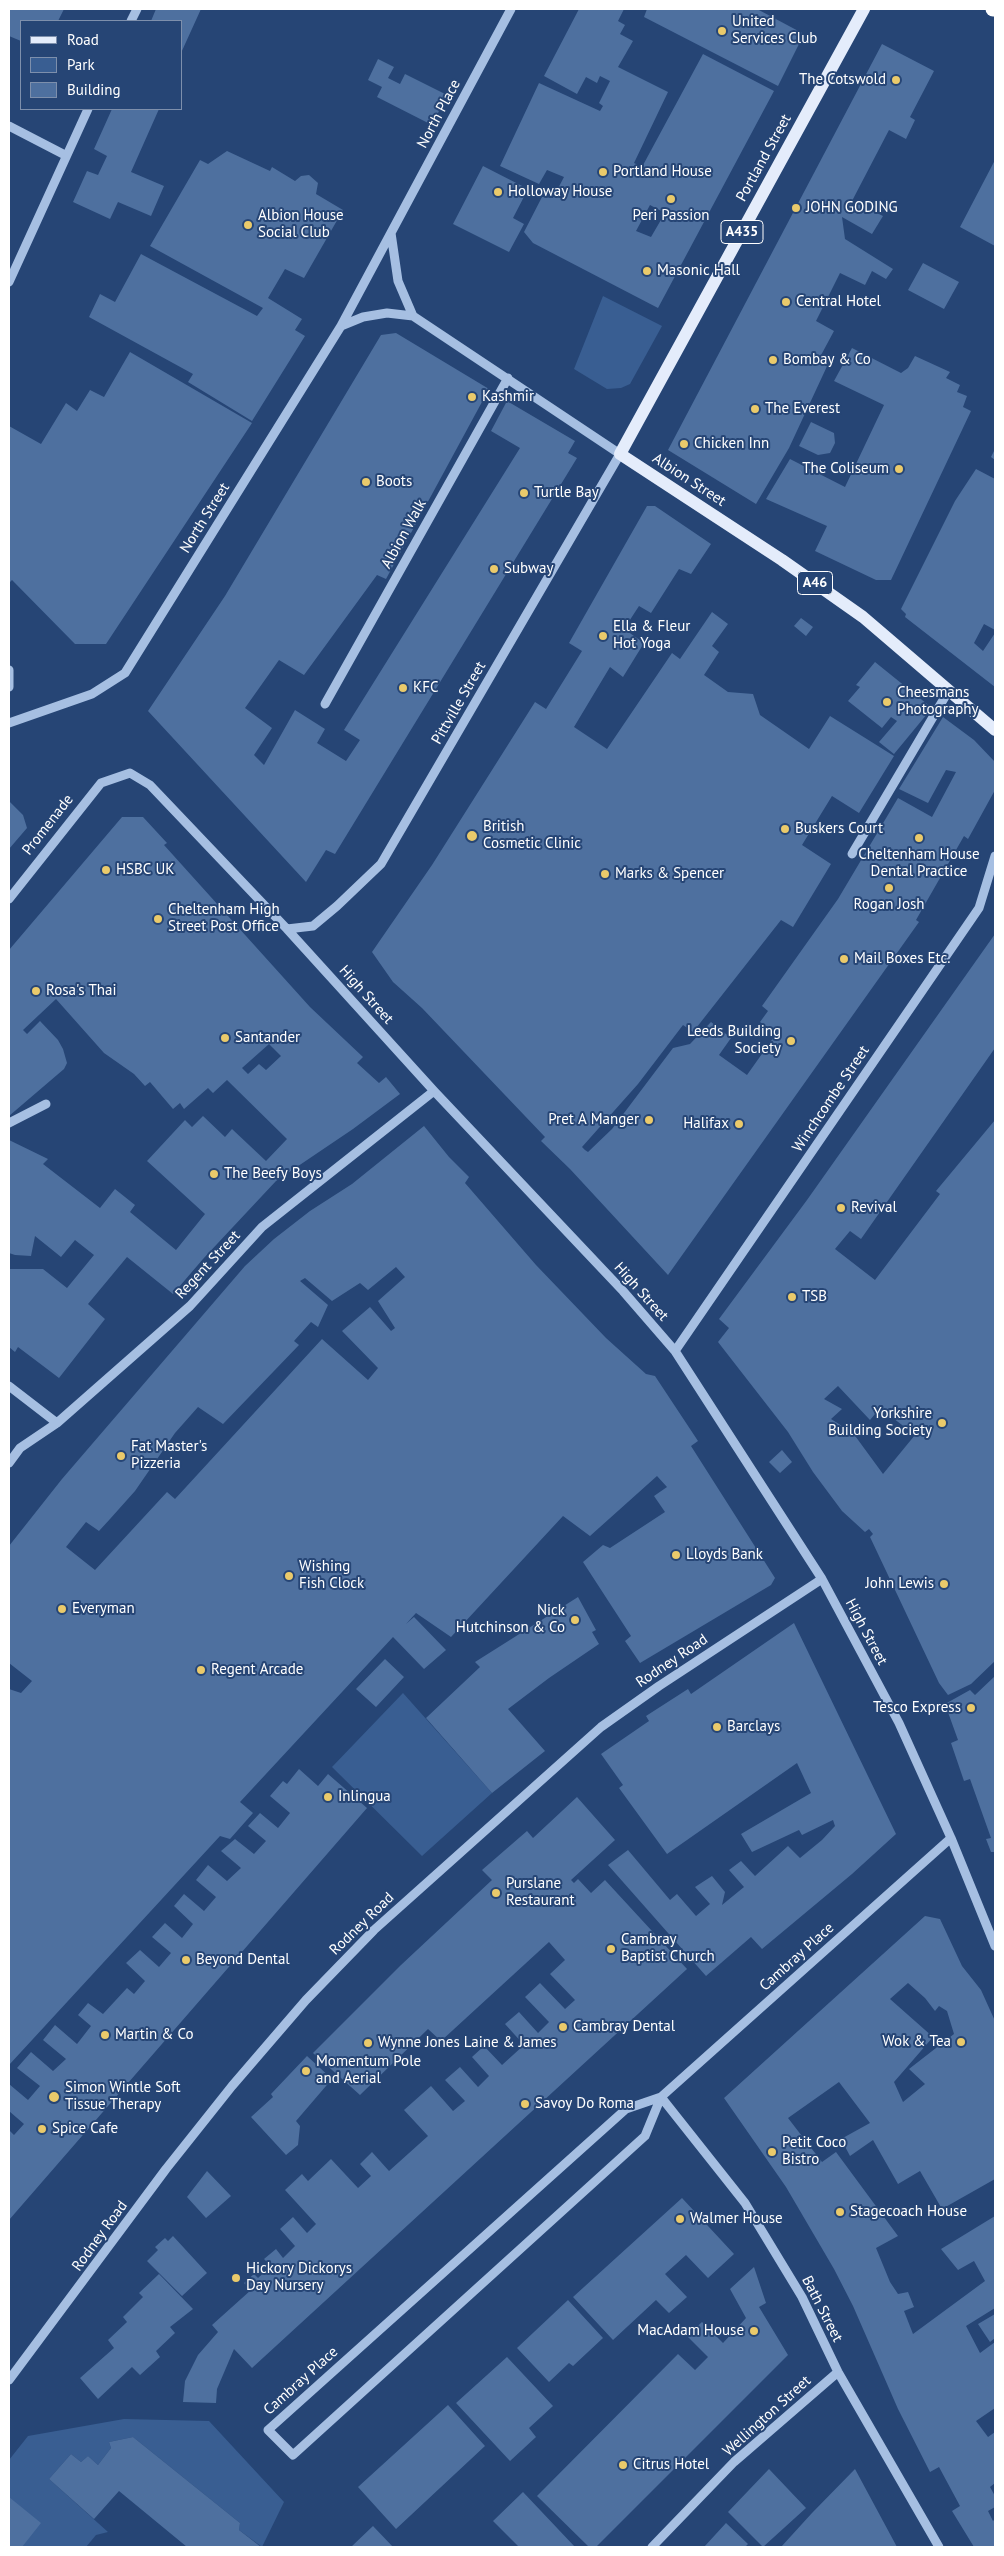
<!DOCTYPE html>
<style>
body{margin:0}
#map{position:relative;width:1004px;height:2556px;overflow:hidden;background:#264575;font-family:"PT Sans",sans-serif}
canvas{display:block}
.frame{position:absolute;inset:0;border:10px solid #fff;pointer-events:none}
.legend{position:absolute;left:20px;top:20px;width:162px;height:90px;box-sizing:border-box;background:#264575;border:1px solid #7d8fac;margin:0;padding:6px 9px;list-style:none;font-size:15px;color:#fff}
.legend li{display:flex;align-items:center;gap:10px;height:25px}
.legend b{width:25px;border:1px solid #7d8fac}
</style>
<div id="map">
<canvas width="1004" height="2556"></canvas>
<div class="frame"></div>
<ul class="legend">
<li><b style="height:6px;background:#e4ecfb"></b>Road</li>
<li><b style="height:14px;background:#395e92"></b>Park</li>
<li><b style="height:14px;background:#4e709f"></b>Building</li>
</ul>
</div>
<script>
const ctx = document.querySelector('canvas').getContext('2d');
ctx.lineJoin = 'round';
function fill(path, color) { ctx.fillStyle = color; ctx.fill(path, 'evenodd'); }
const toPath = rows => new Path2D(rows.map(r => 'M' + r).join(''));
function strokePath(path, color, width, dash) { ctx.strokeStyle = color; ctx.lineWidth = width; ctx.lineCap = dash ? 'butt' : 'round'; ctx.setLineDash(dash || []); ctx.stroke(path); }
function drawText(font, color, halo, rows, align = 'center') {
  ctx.font = font + ' "PT Sans",sans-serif'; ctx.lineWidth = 4; ctx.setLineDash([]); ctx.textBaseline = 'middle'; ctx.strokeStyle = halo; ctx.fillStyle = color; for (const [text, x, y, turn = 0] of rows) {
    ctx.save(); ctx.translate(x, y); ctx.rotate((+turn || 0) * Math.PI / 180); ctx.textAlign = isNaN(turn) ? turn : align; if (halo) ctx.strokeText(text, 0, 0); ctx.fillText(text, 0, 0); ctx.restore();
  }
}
const green = toPath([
 [603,296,662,326,630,384,621,388,607,389,574,369],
 [403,1693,492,1793,422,1856,332,1767],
 [124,2419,209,2421,284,2502,262,2547,239,2530,240,2523,133,2437,109,2442,111,2448,98,2465,88,2456,81,2462,71,2454,49,2479,108,2532,96,2535,86,2547,9,2547,9,2460,28,2436]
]);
const building = toPath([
 [9,9,64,9,58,21,21,21,21,41,9,36],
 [156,9,201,9,181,53,181,21,151,21],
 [579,9,624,9,618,21,625,25,620,34,633,41,618,67,668,92,634,163,642,167,703,54,774,91,658,308,533,243,524,232,542,197,553,198,564,177,547,170,539,184,500,166,539,83,600,111,603,106,599,103,610,81,600,76,597,83,586,77,577,94,544,76],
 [650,205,665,213,651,237,636,231],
 [647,9,757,9,804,34,778,86,644,17],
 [882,44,934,71,910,117,915,120,906,139,889,130,852,201,883,216,872,234,842,217,845,239,893,269,886,279,872,271,865,285,840,273,816,321,834,331,820,357,829,362,789,448,756,504,668,450],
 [378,59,394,67,388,78,400,84,405,74,447,95,432,125,377,97,382,87,368,80],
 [112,109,159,109,131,172,164,186,151,216,118,202,110,219,73,202,87,171,98,175,107,156,94,149],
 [227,151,270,171,272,167,295,181,301,176,309,175,318,183,316,194,343,210,304,278,285,269,268,298,302,319,295,330,305,336,252,421,188,382,193,374,89,317,100,294,115,302,141,254,257,316,263,308,150,246,200,160,208,164],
 [995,160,995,246,960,227],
 [483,166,528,189,513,218,524,224,509,252,453,224],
 [923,263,959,282,944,309,908,290],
 [396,333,489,389,386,579,377,575,304,675,279,660,245,708,272,728,254,755,264,765,295,710,325,729,317,743,346,761,360,740,344,730,520,448,491,431,507,401,575,441,568,453,577,458,335,854,326,850,306,882,148,711,225,596,381,335],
 [852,348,901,373,908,368,915,356,950,372,946,378,960,385,957,392,967,396,963,407,971,411,891,580,876,580,815,551,827,526,766,499,790,459,845,487,884,405,834,381],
 [130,352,252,423,106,644,75,644,12,580,9,583,9,426,41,444,66,403,77,411,90,390,104,397],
 [811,422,834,433,835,443,830,453,818,455,799,446],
 [995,449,995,460,991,457],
 [976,469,995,479,995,630,984,624,974,643,983,651,995,633,995,687,905,617,906,614,901,609,955,501],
 [647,506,655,506,711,544,691,574,679,569,651,613,639,606,624,629,644,643,623,677,610,667,574,727,607,749,672,653,680,659,712,612,728,624,712,646,719,652,704,675,728,692,753,694,760,715,809,749,830,716,894,756,859,813,832,796,802,845,831,864,793,927,781,920,693,1032,683,1025,638,1084,582,1147,585,1150,588,1152,612,1129,673,1048,690,1044,711,1022,731,1038,719,1055,747,1075,776,1034,760,1022,768,1011,762,1006,838,899,898,798,932,817,956,772,946,770,928,803,899,789,943,717,974,740,995,762,995,790,968,839,964,836,916,920,919,922,668,1275,570,1169,541,1141,545,1137,422,1008,393,982,372,952,432,865,535,702,546,709,582,651,569,643],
 [801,618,813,627,806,636,794,626],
 [875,662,932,708,894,754,879,742,897,721,891,717,882,728,848,701,860,687,856,685],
 [9,801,23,815,27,828,9,849],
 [122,817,143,817,167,843,164,845,310,1007,363,1057,357,1063,379,1083,386,1077,400,1094,353,1129,276,1181,203,1259,173,1294,127,1257,88,1304,105,1319,59,1378,18,1347,15,1352,9,1347,9,1269,43,1269,67,1288,94,1255,75,1240,61,1257,35,1236,31,1256,15,1255,9,1253,9,1140,48,1159,43,1164,100,1208,115,1189,135,1205,130,1212,176,1250,205,1214,147,1161,185,1120,192,1127,203,1116,225,1137,232,1129,266,1161,287,1139,227,1080,213,1093,208,1088,184,1109,180,1103,173,1109,150,1082,145,1086,134,1074,104,1053,56,999,23,1030,27,1034,40,1021,58,1040,63,1049,67,1063,64,1069,9,1116,9,950],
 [269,1044,281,1056,266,1070,259,1064,248,1074,242,1068],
 [995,934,995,1048,861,1239,850,1231,835,1249,875,1280,940,1194,936,1191,995,1120,995,1661,971,1684,948,1695,939,1683,870,1537,873,1534,869,1529,865,1532,842,1511,813,1472,788,1432,718,1342,729,1328,719,1319,807,1200],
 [838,1386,870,1420,880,1408,915,1435,883,1474,853,1433,831,1419,842,1409,824,1399],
 [424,1126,449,1157,469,1177,465,1183,536,1265,606,1338,646,1374,655,1376,698,1441,691,1446,775,1578,771,1585,640,1663,625,1641,631,1636,583,1562,603,1545,610,1548,665,1512,654,1496,667,1487,657,1476,590,1536,563,1516,451,1637,416,1613,406,1624,414,1617,446,1650,424,1669,393,1637,240,1802,253,1813,230,1839,220,1836,9,2065,9,1689,21,1693,32,1681,9,1663,9,1546,62,1479,245,1266,274,1239,310,1211,352,1184],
 [396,1267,405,1277,378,1301,395,1328,391,1331,370,1307,342,1331,378,1368,368,1380,322,1339,175,1499,167,1492,95,1570,66,1547,86,1522,99,1531,110,1519,135,1491,175,1433,198,1407,223,1424,299,1345,294,1341,311,1322,318,1327,328,1305,300,1281,305,1278,332,1301,360,1283,368,1290],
 [782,1450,792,1462,780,1473,769,1462],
 [578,1597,596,1630,592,1632,599,1644,549,1678,508,1709,545,1751,492,1793,426,1718,480,1667,475,1662],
 [794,1623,896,1834,852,1874,762,1949,751,1937,706,1976,608,1865,628,1850,670,1900,677,1894,696,1916,710,1904,695,1887,712,1876,725,1892,722,1905,744,1887,729,1870,741,1861,755,1876,788,1846,800,1858,822,1840,835,1826,833,1820,802,1835,799,1830,752,1852,741,1834,811,1793,797,1763,667,1854,619,1788,623,1785,601,1754,649,1721,646,1716,688,1689,691,1694],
 [385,1659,404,1677,376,1707,356,1689],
 [995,1676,995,1852,991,1852,986,1839,991,1838,970,1779,964,1781,951,1743,958,1740,945,1704,970,1690,975,1695],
 [299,1769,318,1786,328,1774,367,1808,9,2220,9,2130,14,2135,24,2124,9,2111,9,2084,28,2100,40,2086,17,2068,31,2052,53,2071,66,2059,43,2040,55,2025,77,2044,91,2026,78,2015,88,2003,103,2014,127,1988,134,1994,145,1981,126,1963,140,1950,159,1967,171,1953,152,1937,165,1923,182,1938,193,1924,174,1906,184,1894,204,1911,216,1897,196,1880,208,1865,227,1881,241,1868,221,1851,235,1839,254,1854,266,1841,248,1826,260,1813,278,1828,290,1813,270,1796,283,1781,287,1784],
 [577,1797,615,1840,571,1880,574,1883,578,1879,591,1893,605,1880,687,1969,252,2368,234,2349,217,2389,216,2403,183,2402,185,2381,198,2355,218,2332,212,2325,251,2290,244,2283,254,2274,258,2278,271,2266,264,2259,276,2249,283,2258,295,2246,280,2229,293,2217,307,2233,316,2224,285,2190,302,2174,308,2181,331,2159,358,2188,371,2176,360,2164,372,2152,389,2171,428,2136,404,2110,431,2086,453,2111,465,2101,445,2080,460,2067,478,2087,489,2076,472,2057,484,2046,502,2065,524,2045,505,2024,519,2012,538,2033,549,2022,525,1997,540,1983,565,2009,575,2000,550,1974,565,1960,549,1942,441,2041,428,2029,360,2095,313,2053,401,1965,492,1880,482,1870,527,1831,533,1838],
 [925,1916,940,1919,962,1966,981,1990,995,2021,995,2179,942,2209,920,2171,898,2184,873,2140,850,2156,841,2139,870,2123,839,2082,788,2118,822,2162,836,2152,898,2236,876,2248,890,2282,898,2294,908,2292,914,2307,904,2311,913,2334,985,2281,974,2261,958,2270,941,2249,995,2216,995,2308,966,2326,980,2353,995,2342,995,2408,976,2421,988,2437,995,2432,995,2483,990,2487,995,2496,995,2507,988,2511,993,2521,995,2519,995,2547,974,2547,952,2511,960,2506,939,2467,930,2472,898,2409,853,2306,834,2269,786,2187,724,2098],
 [908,1983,925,1998,935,2011,939,2006,947,2011,954,2034,909,2069,925,2084,903,2102,894,2082,933,2037,890,1999],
 [307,2056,332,2079,296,2121,300,2126,298,2145,286,2155,251,2117,273,2097,271,2094],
 [207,2171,231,2196,206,2218,187,2197],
 [682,2198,734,2254,708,2278,686,2255,665,2274,687,2297,669,2313,656,2300,613,2340,573,2297],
 [173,2236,207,2273,182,2296,147,2261,158,2250,155,2247,165,2238,168,2241],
 [754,2267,766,2303,759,2307,788,2355,596,2547,589,2547,537,2496,678,2354,695,2370,708,2357,687,2336,702,2322,723,2343,746,2318,730,2289],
 [159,2274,193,2309,170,2327,175,2333,156,2351,160,2357,140,2375,132,2367,98,2399,80,2378,114,2348,108,2340,127,2322,123,2317,143,2297,139,2293],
 [568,2300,603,2338,573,2366,569,2363,549,2382,517,2348],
 [995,2314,995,2338,990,2342,978,2324],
 [507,2357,553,2406,529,2428,536,2437,510,2461,456,2403],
 [448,2405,485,2446,396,2529,358,2487],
 [133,2437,240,2523,239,2530,261,2547,187,2547,119,2491,94,2519,49,2479,71,2454,81,2462,88,2456,98,2465,111,2448,109,2442],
 [769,2469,806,2508,763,2547,728,2512],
 [855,2469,897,2547,781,2547,812,2513],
 [523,2492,575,2547,519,2547,493,2521],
 [9,2497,41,2523,22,2547,9,2547],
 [726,2523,748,2544,745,2547,704,2547],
 [373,2526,393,2547,351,2547]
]);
const minor = toPath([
 [131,21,137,9],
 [9,126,65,155],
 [391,233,398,281,413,316],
 [9,282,88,109],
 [9,670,9,687],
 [325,704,508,378],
 [9,723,92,694,125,673,341,326,511,9],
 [852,854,949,690],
 [9,899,101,783,130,773,150,785,287,929,434,1091,623,1291,675,1351,822,1579,899,1723,951,1838,995,1946],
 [287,929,313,926,337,906,381,864,620,454,413,316,387,313,363,317,341,326],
 [9,1123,46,1104],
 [675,1351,979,908,995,856],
 [9,1386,57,1423],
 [9,1463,20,1448,57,1423,190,1306,262,1227,434,1091],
 [661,2097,645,2136,293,2455,268,2430,626,2109,661,2097],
 [9,2380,166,2169,232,2086,306,2000,374,1930,601,1727,659,1686,822,1579],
 [652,2547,734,2462,838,2372],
 [939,2547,838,2372,802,2297,745,2203,661,2097,951,1838]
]);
const major = toPath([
 [864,9,620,454,782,560,863,617,995,730]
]);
const highway = toPath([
 [993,9,995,9]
]);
const markers = [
 [722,31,5,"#eaca6b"],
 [896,80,5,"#eaca6b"],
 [603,172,5,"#eaca6b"],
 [498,192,5,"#eaca6b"],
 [671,199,5,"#eaca6b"],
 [796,208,5,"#eaca6b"],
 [248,225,5,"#eaca6b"],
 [647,271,5,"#eaca6b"],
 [786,302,5,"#eaca6b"],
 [773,360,5,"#eaca6b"],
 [472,397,5,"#eaca6b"],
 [755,409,5,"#eaca6b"],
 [684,444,5,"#eaca6b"],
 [899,469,5,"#eaca6b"],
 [366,482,5,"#eaca6b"],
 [524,493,5,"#eaca6b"],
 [494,569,5,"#eaca6b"],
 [603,636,5,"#eaca6b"],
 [403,688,5,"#eaca6b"],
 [887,702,5,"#eaca6b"],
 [785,829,5,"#eaca6b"],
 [472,836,6,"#eaca6b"],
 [919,838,5,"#eaca6b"],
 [106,870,5,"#eaca6b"],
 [605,874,5,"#eaca6b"],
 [889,888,5,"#eaca6b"],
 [158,919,5,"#eaca6b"],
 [844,959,5,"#eaca6b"],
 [36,991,5,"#eaca6b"],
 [225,1038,5,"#eaca6b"],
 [791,1041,5,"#eaca6b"],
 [649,1120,5,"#eaca6b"],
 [739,1124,5,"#eaca6b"],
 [214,1174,5,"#eaca6b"],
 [841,1208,5,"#eaca6b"],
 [792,1297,5,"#eaca6b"],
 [942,1423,5,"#eaca6b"],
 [121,1456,5,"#eaca6b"],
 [676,1555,5,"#eaca6b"],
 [289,1576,5,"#eaca6b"],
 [944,1584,5,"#eaca6b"],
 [62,1609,5,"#eaca6b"],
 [575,1620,5,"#eaca6b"],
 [201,1670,5,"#eaca6b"],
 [971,1708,5,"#eaca6b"],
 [717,1727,5,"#eaca6b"],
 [328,1797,5,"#eaca6b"],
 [496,1893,5,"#eaca6b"],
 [611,1949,5,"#eaca6b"],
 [186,1960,5,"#eaca6b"],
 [563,2027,5,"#eaca6b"],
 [105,2035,5,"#eaca6b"],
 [961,2042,5,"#eaca6b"],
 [368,2043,5,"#eaca6b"],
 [306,2071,5,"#eaca6b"],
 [54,2097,6,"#eaca6b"],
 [525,2104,5,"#eaca6b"],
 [42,2129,5,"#eaca6b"],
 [772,2152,5,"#eaca6b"],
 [840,2212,5,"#eaca6b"],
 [680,2219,5,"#eaca6b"],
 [236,2278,5,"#eaca6b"],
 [754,2331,5,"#eaca6b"],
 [623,2465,5,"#eaca6b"]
];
const shields = [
 [742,232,42],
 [815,583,35]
];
const shieldNames = [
 ["A435",742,232],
 ["A46",815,583]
];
const poiNames = [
 ["United",732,22],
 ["Services Club",732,39],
 ["The Cotswold",886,80,"right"],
 ["Portland House",613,172],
 ["Holloway House",508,192],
 ["JOHN GODING",806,208],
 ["Albion House",258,216],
 ["Social Club",258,233],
 ["Peri Passion",671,216,"center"],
 ["Masonic Hall",657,271],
 ["Central Hotel",796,302],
 ["Bombay & Co",783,360],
 ["Kashmir",482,397],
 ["The Everest",765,409],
 ["Chicken Inn",694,444],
 ["The Coliseum",889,469,"right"],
 ["Boots",376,482],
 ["Turtle Bay",534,493],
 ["Subway",504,569],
 ["Ella & Fleur",613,627],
 ["Hot Yoga",613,644],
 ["KFC",413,688],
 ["Cheesmans",897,693],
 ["Photography",897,710],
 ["British",483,827],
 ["Cosmetic Clinic",483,844],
 ["Buskers Court",795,829],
 ["Cheltenham House",919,855,"center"],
 ["Dental Practice",919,872,"center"],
 ["HSBC UK",116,870],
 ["Marks & Spencer",615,874],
 ["Rogan Josh",889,905,"center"],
 ["Cheltenham High",168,910],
 ["Street Post Office",168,927],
 ["Mail Boxes Etc.",854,959],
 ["Rosa's Thai",46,991],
 ["Leeds Building",781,1032,"right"],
 ["Society",781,1049,"right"],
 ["Santander",235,1038],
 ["Pret A Manger",639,1120,"right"],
 ["Halifax",729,1124,"right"],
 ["The Beefy Boys",224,1174],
 ["Revival",851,1208],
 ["TSB",802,1297],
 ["Yorkshire",932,1414,"right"],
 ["Building Society",932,1431,"right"],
 ["Fat Master's",131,1447],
 ["Pizzeria",131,1464],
 ["Lloyds Bank",686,1555],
 ["Wishing",299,1567],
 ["Fish Clock",299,1584],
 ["John Lewis",934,1584,"right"],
 ["Everyman",72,1609],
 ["Nick",565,1611,"right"],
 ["Hutchinson & Co",565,1628,"right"],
 ["Regent Arcade",211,1670],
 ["Tesco Express",961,1708,"right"],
 ["Barclays",727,1727],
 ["Inlingua",338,1797],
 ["Purslane",506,1884],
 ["Restaurant",506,1901],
 ["Cambray",621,1940],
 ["Baptist Church",621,1957],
 ["Beyond Dental",196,1960],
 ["Cambray Dental",573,2027],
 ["Martin & Co",115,2035],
 ["Wok & Tea",951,2042,"right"],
 ["Wynne Jones Laine & James",378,2043],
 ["Momentum Pole",316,2062],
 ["and Aerial",316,2079],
 ["Simon Wintle Soft",65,2088],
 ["Tissue Therapy",65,2105],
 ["Savoy Do Roma",535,2104],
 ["Spice Cafe",52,2129],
 ["Petit Coco",782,2143],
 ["Bistro",782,2160],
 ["Stagecoach House",850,2212],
 ["Walmer House",690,2219],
 ["Hickory Dickorys",246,2269],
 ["Day Nursery",246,2286],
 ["MacAdam House",744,2331,"right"],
 ["Citrus Hotel",633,2465]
];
const streetNames = [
 ["North Place",439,114,-62],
 ["Portland Street",764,158,-61],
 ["Albion Street",689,480,33],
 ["North Street",205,518,-58],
 ["Albion Walk",404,534,-61],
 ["Pittville Street",459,703,-60],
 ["Promenade",48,825,-52],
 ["High Street",366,995,48],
 ["Winchcombe Street",831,1099,-56],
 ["Regent Street",208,1265,-47],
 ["High Street",641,1292,48],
 ["High Street",866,1632,62],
 ["Rodney Road",672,1661,-34],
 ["Rodney Road",362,1924,-44],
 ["Cambray Place",797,1957,-42],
 ["Rodney Road",100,2236,-54],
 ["Bath Street",822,2309,63],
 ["Cambray Place",301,2381,-42],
 ["Wellington Street",767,2416,-42]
];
fill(green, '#395e92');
fill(building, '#4e709f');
strokePath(minor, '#a6bfe2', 9);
strokePath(major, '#e4ecfb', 12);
strokePath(highway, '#fff', 15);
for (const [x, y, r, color] of markers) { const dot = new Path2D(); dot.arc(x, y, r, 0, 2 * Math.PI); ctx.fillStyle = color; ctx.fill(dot); strokePath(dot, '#264575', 2); }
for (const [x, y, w] of shields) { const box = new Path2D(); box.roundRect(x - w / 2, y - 11.5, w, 23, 4); ctx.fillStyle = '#264575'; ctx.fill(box); strokePath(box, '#fff', 1); }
drawText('bold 14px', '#fff', null, shieldNames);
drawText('15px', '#fff', '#264575', poiNames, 'left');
drawText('15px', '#fff', '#264575', streetNames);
</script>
